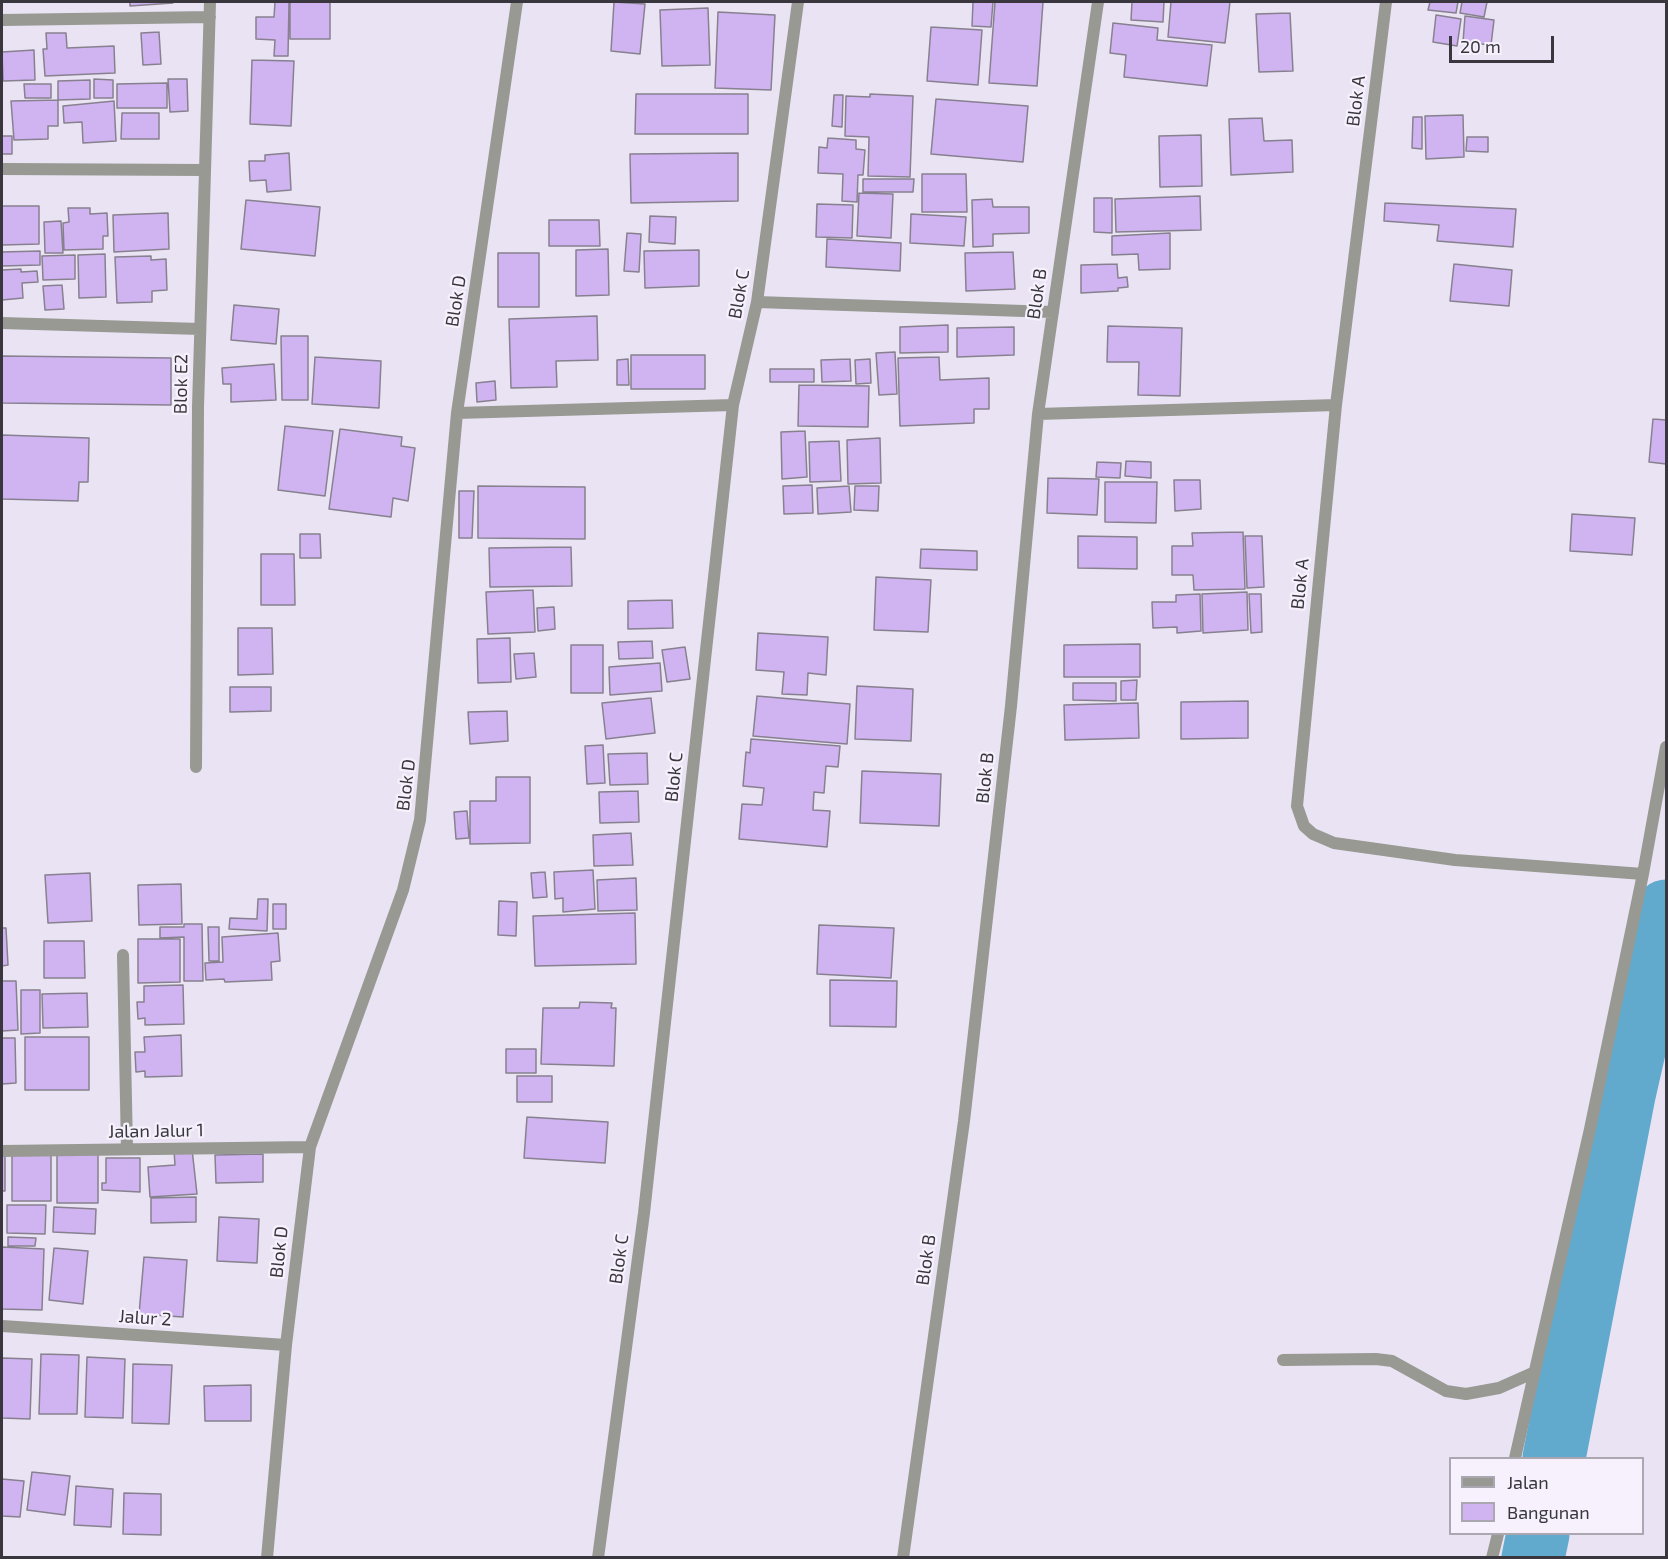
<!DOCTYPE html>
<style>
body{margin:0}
#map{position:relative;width:1668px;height:1559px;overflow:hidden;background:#eae3f3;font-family:"Exo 2",sans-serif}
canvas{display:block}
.frame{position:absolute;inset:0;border:3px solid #39373d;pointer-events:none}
.legend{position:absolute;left:1449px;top:1457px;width:195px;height:78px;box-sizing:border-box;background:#f6f1fd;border:2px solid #aaa7b0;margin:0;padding:8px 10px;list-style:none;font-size:18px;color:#39373d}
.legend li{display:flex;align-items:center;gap:12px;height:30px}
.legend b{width:30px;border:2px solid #aaa7b0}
.scale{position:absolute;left:1449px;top:36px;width:105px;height:27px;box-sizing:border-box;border:3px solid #39373d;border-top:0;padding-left:8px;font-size:18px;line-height:21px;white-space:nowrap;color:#39373d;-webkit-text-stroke:4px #f6f1fd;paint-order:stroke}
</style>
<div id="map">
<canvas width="1668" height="1559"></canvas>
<div class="frame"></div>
<ul class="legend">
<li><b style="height:8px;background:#979992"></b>Jalan</li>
<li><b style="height:16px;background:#d0b3f1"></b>Bangunan</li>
</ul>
<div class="scale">20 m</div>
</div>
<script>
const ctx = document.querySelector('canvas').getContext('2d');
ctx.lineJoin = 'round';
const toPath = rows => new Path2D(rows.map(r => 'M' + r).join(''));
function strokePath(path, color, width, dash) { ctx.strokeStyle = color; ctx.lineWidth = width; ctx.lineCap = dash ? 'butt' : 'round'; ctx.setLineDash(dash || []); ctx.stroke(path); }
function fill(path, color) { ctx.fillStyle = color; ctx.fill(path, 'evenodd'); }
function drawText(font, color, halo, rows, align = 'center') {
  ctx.font = font + ' "Exo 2",sans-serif'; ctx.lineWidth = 4.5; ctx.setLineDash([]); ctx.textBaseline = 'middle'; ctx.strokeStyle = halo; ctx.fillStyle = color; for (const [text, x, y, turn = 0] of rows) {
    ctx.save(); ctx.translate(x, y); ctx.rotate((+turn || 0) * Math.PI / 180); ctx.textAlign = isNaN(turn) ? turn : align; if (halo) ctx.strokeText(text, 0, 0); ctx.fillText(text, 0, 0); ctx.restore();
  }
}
const river = toPath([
 [1554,1458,1624,1095,1666,911],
 [1533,1558,1538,1534]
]);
const building = toPath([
 [130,2,173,2,173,3,130,6,130,2],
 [275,2,289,2,288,56,274,56,275,40,256,39,256,17,274,17,275,2],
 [290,2,330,2,330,39,290,39,290,2],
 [614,2,645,4,640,54,611,51,614,2],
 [973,2,993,2,991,27,972,26,973,2],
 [995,2,1043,2,1037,86,989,83,995,2],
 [1132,2,1164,2,1163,22,1131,20,1132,2],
 [1171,2,1230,2,1225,43,1168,37,1171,2],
 [1430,2,1458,2,1456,13,1428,10,1430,2],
 [1462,2,1487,2,1484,17,1460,13,1462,2],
 [708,8,710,65,662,66,660,10,708,8],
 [718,12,775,15,771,90,715,88,718,12],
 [1290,13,1293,71,1259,72,1256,14,1290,13],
 [1436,15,1461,19,1457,46,1433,42,1436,15],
 [1465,16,1494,20,1491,45,1463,42,1465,16],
 [1113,23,1158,28,1157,40,1212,45,1207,86,1124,77,1126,55,1110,53,1113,23],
 [931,27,982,30,978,85,927,81,931,27],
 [159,32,161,64,143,65,141,33,159,32],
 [46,33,66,33,67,48,114,46,115,73,45,76,43,49,47,49,46,33],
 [34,50,35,80,3,81,2,52,34,50],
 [252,60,294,61,291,126,250,124,252,60],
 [94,79,113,80,113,98,94,98,94,79],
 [168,79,187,79,188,111,170,112,168,79],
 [90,80,90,99,58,100,58,81,90,80],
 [167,83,167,108,117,108,117,84,167,83],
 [24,84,51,84,51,98,25,98,24,84],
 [636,94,748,94,748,134,635,134,636,94],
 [870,94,913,96,910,177,868,176,869,137,845,136,846,96,870,97,870,94],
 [834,95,843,95,842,127,832,126,834,95],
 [936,99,1028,106,1023,162,931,154,936,99],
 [58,100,58,126,48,126,48,139,14,140,11,101,58,100],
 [114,101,116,141,83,143,82,122,64,123,63,106,114,101],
 [122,113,159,113,159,139,121,139,122,113],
 [1463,115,1464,157,1426,159,1425,116,1463,115],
 [1413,117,1422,117,1422,149,1412,148,1413,117],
 [1262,118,1264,141,1292,140,1293,172,1231,175,1229,119,1262,118],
 [1201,135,1202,186,1160,187,1159,136,1201,135],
 [2,136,12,136,12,154,2,154,2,136],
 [1467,137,1488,137,1488,152,1466,151,1467,137],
 [828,138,856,140,856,149,865,150,863,175,858,175,857,202,842,201,843,174,818,173,819,147,827,148,828,138],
 [289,153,291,190,267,192,266,180,250,181,249,161,265,161,265,155,289,153],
 [738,153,738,201,631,203,630,154,738,153],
 [922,174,966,174,967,212,922,212,922,174],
 [863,179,914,179,913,192,863,192,863,179],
 [859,193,893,194,891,238,857,236,859,193],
 [1200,196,1201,230,1116,232,1115,199,1200,196],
 [1094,198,1112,198,1112,233,1094,232,1094,198],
 [992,199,993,207,1029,207,1029,233,993,234,993,246,973,247,972,200,992,199],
 [246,200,320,207,315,256,241,249,246,200],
 [1385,203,1516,209,1513,247,1437,241,1439,225,1384,221,1385,203],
 [817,204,853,205,852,238,816,237,817,204],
 [2,206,39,206,39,244,2,245,2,206],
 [68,208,90,208,90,214,107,213,108,236,103,236,103,249,64,250,63,223,69,222,68,208],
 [168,213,169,249,114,252,113,215,168,213],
 [911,214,966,217,964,246,910,243,911,214],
 [650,216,676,217,675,244,649,242,650,216],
 [549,220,599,220,600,246,549,246,549,220],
 [61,221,63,253,45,253,44,222,61,221],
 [627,233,641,234,639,272,624,271,627,233],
 [1170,233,1170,269,1139,270,1138,254,1112,255,1112,236,1170,233],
 [827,239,901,243,900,271,826,267,827,239],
 [608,249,609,295,576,296,576,250,608,249],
 [699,250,699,286,645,288,644,251,699,250],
 [40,251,40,265,2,266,2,252,40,251],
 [1013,252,1015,289,966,291,965,253,1013,252],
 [498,253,539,253,539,307,498,307,498,253],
 [105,254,106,297,79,298,78,255,105,254],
 [75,255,75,279,43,280,42,256,75,255],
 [151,256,151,260,166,259,167,290,152,291,152,302,117,303,115,257,151,256],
 [1117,264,1118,278,1127,277,1128,287,1118,288,1118,291,1081,293,1081,265,1117,264],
 [1454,264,1512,270,1509,306,1450,301,1454,264],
 [21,269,21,272,37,271,38,282,22,283,23,298,2,300,2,270,21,269],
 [62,285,64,309,45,310,43,286,62,285],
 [234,305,279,309,276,344,231,340,234,305],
 [597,316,598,360,556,361,557,387,511,388,509,319,597,316],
 [948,325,948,352,900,353,900,327,948,325],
 [1108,326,1182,328,1180,396,1138,395,1139,362,1107,362,1108,326],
 [1014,327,1014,355,957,357,957,328,1014,327],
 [281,336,308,336,308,400,282,400,281,336],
 [895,352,897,394,879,395,876,353,895,352],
 [631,355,705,355,705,389,631,389,631,355],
 [2,356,171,358,171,405,2,403,2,356],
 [315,357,381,361,379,408,312,404,315,357],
 [939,357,940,380,989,378,989,409,974,409,974,423,900,426,898,358,939,357],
 [628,359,629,385,617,385,617,360,628,359],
 [850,359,851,381,822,382,821,360,850,359],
 [870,359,871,383,856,384,855,360,870,359],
 [274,364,276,400,231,402,231,384,223,384,222,368,274,364],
 [770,369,814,369,814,382,770,382,770,369],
 [495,381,496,400,477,402,476,383,495,381],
 [799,385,869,386,868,427,798,426,799,385],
 [1653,419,1666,420,1666,464,1649,462,1653,419],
 [285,426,333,431,325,496,278,490,285,426],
 [340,429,402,437,401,446,415,448,408,501,393,498,391,517,329,509,340,429],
 [805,431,807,477,782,479,781,432,805,431],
 [2,435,89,438,88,482,79,482,78,501,2,499,2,435],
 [880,438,881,483,848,484,847,440,880,438],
 [839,441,841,481,810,482,809,442,839,441],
 [1126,461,1151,462,1151,478,1125,476,1126,461],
 [1097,462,1121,463,1120,478,1096,477,1097,462],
 [1048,478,1099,479,1097,515,1047,513,1048,478],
 [1174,480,1200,480,1201,509,1175,511,1174,480],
 [1105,482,1157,482,1156,523,1105,522,1105,482],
 [812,485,813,513,784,514,783,486,812,485],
 [478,486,585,487,585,539,478,538,478,486],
 [849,486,851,512,818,514,817,488,849,486],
 [855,486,879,486,878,511,854,510,855,486],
 [459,491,474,491,472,538,459,538,459,491],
 [1572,514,1635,518,1632,555,1570,551,1572,514],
 [1243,532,1245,589,1194,590,1193,575,1172,575,1172,546,1193,546,1192,533,1243,532],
 [300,534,320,534,321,558,300,558,300,534],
 [1078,536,1137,537,1137,569,1078,568,1078,536],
 [1245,536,1262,536,1264,587,1247,588,1245,536],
 [571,547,572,586,490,587,489,548,571,547],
 [921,549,977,551,977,570,920,568,921,549],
 [261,554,294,554,295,605,261,605,261,554],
 [876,577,931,580,928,632,874,630,876,577],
 [533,590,535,632,488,634,486,592,533,590],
 [1247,592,1248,630,1203,633,1202,594,1247,592],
 [1200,594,1201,631,1177,633,1177,627,1153,628,1152,602,1176,602,1176,595,1200,594],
 [1249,594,1261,594,1262,632,1251,633,1249,594],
 [672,600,673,628,628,629,628,601,672,600],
 [554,607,555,629,538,631,537,608,554,607],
 [238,628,272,628,273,674,238,675,238,628],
 [758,633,828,637,826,675,808,673,807,695,782,694,784,672,756,670,758,633],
 [510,638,511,682,478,683,477,639,510,638],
 [652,641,653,658,619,659,618,642,652,641],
 [1140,644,1140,677,1064,677,1064,645,1140,644],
 [571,645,603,645,603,693,571,693,571,645],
 [685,647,690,679,667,682,662,650,685,647],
 [534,653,536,677,516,679,514,654,534,653],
 [660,663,662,691,610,695,609,667,660,663],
 [1137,680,1136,700,1121,700,1121,681,1137,680],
 [1073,683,1116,683,1116,701,1073,700,1073,683],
 [857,686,913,689,911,741,855,739,857,686],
 [230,687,271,687,271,711,230,712,230,687],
 [757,696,850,704,847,744,753,736,757,696],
 [651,698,655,733,606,739,602,703,651,698],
 [1248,701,1248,738,1181,739,1181,702,1248,701],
 [1138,703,1139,738,1065,740,1064,705,1138,703],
 [507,711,508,741,470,744,468,712,507,711],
 [751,739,840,746,838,767,826,766,824,793,814,792,813,810,830,811,827,847,739,839,742,804,762,805,764,788,743,786,746,752,750,753,751,739],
 [603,745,605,783,587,784,585,746,603,745],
 [647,753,648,784,610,785,608,754,647,753],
 [862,771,941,774,939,826,860,823,862,771],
 [496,777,530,777,530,843,470,844,470,801,496,801,496,777],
 [638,791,639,822,600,823,599,792,638,791],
 [467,811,469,838,456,839,454,812,467,811],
 [631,833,633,865,594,866,593,835,631,833],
 [593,870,595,909,563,912,563,898,555,899,554,872,593,870],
 [545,872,547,897,533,898,531,873,545,872],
 [90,873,92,921,48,923,45,875,90,873],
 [636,878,637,910,598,911,597,880,636,878],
 [181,884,182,924,139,925,138,885,181,884],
 [258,899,268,899,267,931,229,929,230,918,257,919,258,899],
 [499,901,517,902,516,936,498,935,499,901],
 [273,904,286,904,286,929,273,929,273,904],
 [635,913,636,964,535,966,533,916,635,913],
 [184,924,202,924,203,981,184,981,184,937,160,938,160,927,184,927,184,924],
 [819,925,894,928,891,978,817,974,819,925],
 [208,927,219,927,219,961,209,961,208,927],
 [2,928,6,928,8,965,2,966,2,928],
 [278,933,280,961,271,962,272,980,225,982,224,979,206,980,205,963,223,962,222,937,278,933],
 [138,939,180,939,180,982,138,983,138,939],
 [44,941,84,941,85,978,44,978,44,941],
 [830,980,897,981,896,1027,830,1026,830,980],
 [2,981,16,981,18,1030,2,1031,2,981],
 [183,985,184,1024,145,1025,145,1018,138,1019,137,1002,144,1002,144,986,183,985],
 [21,990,40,990,40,1033,21,1034,21,990],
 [87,993,88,1027,43,1028,42,994,87,993],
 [580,1002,612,1003,611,1008,616,1008,614,1066,541,1064,543,1008,579,1008,580,1002],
 [181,1035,182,1076,145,1077,145,1071,136,1072,135,1052,145,1052,144,1037,181,1035],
 [25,1037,89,1037,89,1090,25,1090,25,1037],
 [2,1038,15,1038,16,1083,2,1084,2,1038],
 [506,1049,536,1049,536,1073,506,1073,506,1049],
 [517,1076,552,1076,552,1102,517,1102,517,1076],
 [527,1117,608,1122,605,1163,524,1158,527,1117],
 [192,1149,197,1194,150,1197,148,1167,175,1165,174,1151,192,1149],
 [57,1153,98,1154,98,1203,57,1203,57,1153],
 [12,1154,51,1154,51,1201,12,1201,12,1154],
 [263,1154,263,1182,216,1183,215,1155,263,1154],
 [2,1155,5,1155,5,1191,2,1191,2,1155],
 [106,1158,140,1158,140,1192,102,1190,102,1183,106,1183,106,1158],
 [196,1197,196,1222,151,1223,151,1198,196,1197],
 [7,1205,46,1205,45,1234,7,1233,7,1205],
 [54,1207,96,1209,95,1234,53,1232,54,1207],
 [219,1217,259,1219,257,1263,217,1261,219,1217],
 [8,1237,36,1238,35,1246,8,1246,8,1237],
 [2,1247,44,1249,42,1310,2,1309,2,1247],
 [54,1248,88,1251,83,1304,49,1300,54,1248],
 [144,1257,187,1260,183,1317,139,1314,144,1257],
 [41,1354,79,1355,77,1414,39,1414,41,1354],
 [87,1357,125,1359,123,1418,85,1417,87,1357],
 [2,1358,32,1359,30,1419,2,1418,2,1358],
 [133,1364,172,1365,169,1424,132,1423,133,1364],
 [251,1385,251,1421,205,1421,204,1386,251,1385],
 [32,1472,70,1476,65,1515,27,1510,32,1472],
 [2,1479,24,1481,20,1517,2,1516,2,1479],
 [76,1486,113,1489,111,1527,74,1525,76,1486],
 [124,1493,161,1494,161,1535,123,1534,124,1493]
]);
const minor = toPath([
 [1386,2,1336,405,1297,806,1304,826,1313,834,1334,843,1455,860,1643,874],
 [2,20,210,17],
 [2,169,204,170],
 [757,302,1053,312],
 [2,323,200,329],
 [457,413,733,405],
 [1038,414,1336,405],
 [196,767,198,407,210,2],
 [123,955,127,1149],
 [2,1151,310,1147],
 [2,1326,286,1345],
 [1283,1360,1376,1359,1392,1361,1446,1391,1466,1394,1499,1388,1535,1372],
 [1515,1458,1590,1129,1643,874,1666,747],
 [267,1558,286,1345,310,1147,403,890,420,820,457,413,517,2],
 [598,1558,644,1213,733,405,757,302,798,2],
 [903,1558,964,1121,1011,706,1038,414,1098,2],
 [1492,1558,1498,1534]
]);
const streetNames = [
 ["Blok A",1356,101,-83],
 ["Blok C",739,294,-80],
 ["Blok B",1037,294,-82],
 ["Blok D",456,301,-81],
 ["Blok E2",181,384,-89],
 ["Blok A",1300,584,-84],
 ["Blok C",674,777,-84],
 ["Blok B",985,778,-84],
 ["Blok D",406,785,-83],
 ["Jalan Jalur 1",156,1131,-1],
 ["Blok D",279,1252,-84],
 ["Blok C",619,1259,-82],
 ["Blok B",926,1260,-82],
 ["Jalur 2",145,1318,4]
];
strokePath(river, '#61aace', 63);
fill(building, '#d0b3f1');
strokePath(building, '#87818f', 1.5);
strokePath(minor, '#979992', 12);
drawText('18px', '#39373d', '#f6f1fd', streetNames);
</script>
